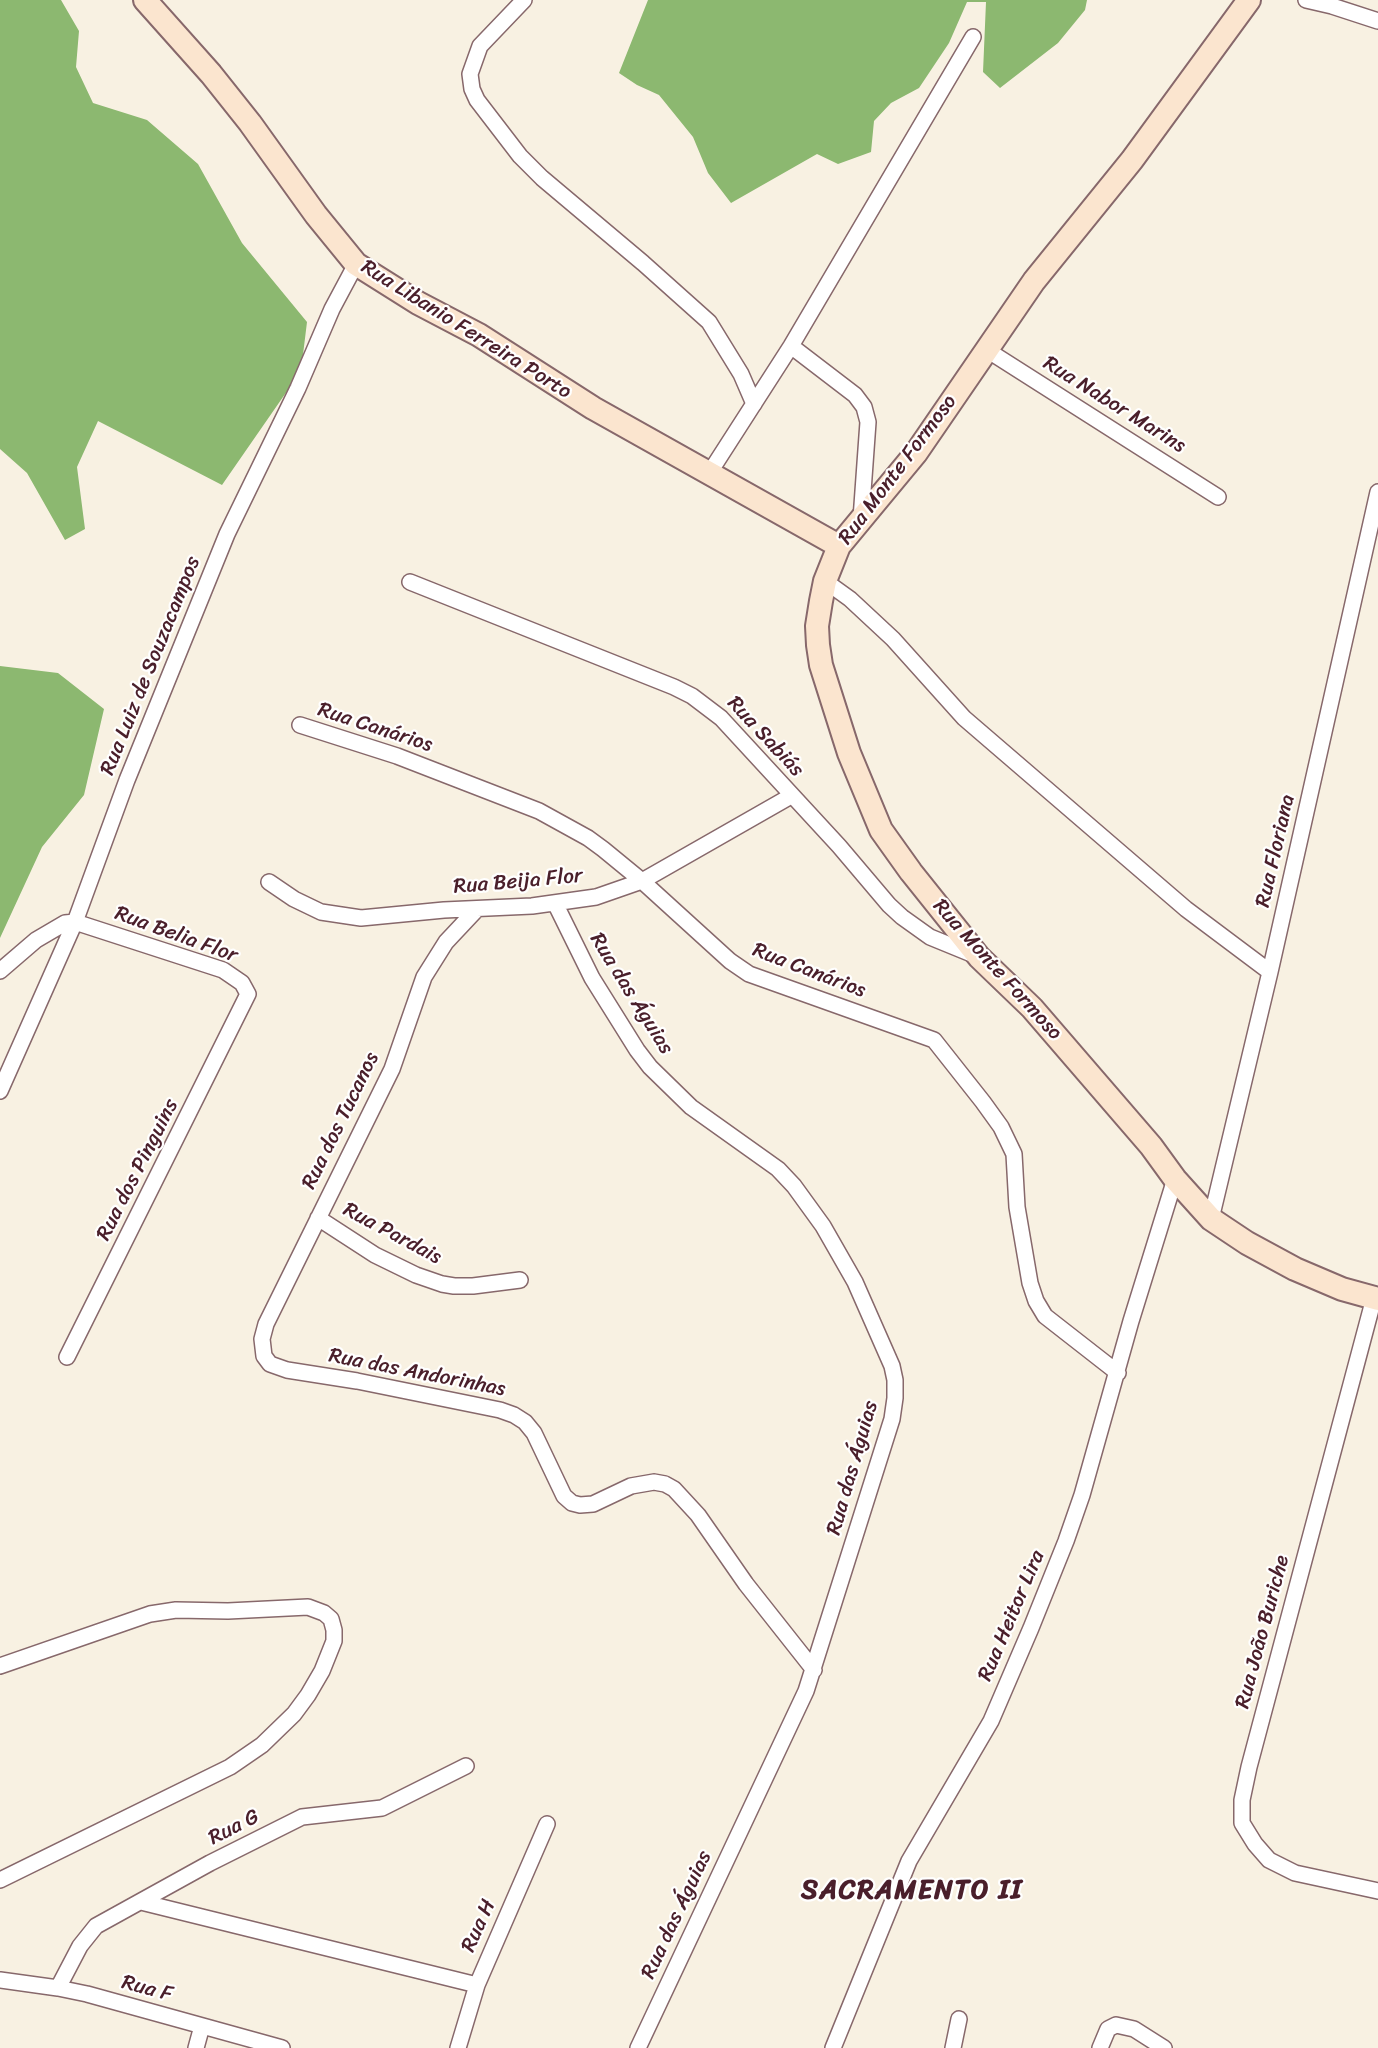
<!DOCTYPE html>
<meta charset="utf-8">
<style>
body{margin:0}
canvas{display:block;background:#f8f1e2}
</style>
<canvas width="1378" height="2048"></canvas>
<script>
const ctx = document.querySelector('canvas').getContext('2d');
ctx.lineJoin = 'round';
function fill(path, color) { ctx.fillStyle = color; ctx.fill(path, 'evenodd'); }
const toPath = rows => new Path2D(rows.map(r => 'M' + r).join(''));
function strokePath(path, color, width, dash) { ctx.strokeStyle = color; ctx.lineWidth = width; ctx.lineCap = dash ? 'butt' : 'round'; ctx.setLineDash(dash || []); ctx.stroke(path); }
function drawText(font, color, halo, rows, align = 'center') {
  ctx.font = font + ' Sriracha,sans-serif'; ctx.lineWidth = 4.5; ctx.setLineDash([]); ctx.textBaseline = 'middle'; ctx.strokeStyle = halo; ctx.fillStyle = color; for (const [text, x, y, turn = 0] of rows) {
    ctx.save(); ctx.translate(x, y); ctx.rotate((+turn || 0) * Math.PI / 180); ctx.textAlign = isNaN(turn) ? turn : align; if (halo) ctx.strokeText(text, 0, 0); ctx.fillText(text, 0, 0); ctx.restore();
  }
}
const forest = toPath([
 [0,0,61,0,79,31,76,67,93,103,147,120,198,164,242,243,307,322,301,371,222,485,98,421,77,467,85,529,65,540,27,473,0,449],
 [648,0,1087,0,1085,10,1058,43,1000,88,983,72,986,2,967,2,949,43,919,88,891,103,874,121,871,152,838,164,817,154,731,203,708,173,693,137,659,95,637,85,619,73],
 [0,666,58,673,104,709,84,795,42,847,0,938]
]);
const street = toPath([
 [524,0,480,46,470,74,472,89,477,100,520,156,542,178,643,263,709,322,741,374,754,404],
 [1306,0,1332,6,1378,21],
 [791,346,855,395,864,407,868,422,861,519],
 [987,350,1218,497],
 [710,472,791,346,973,37],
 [825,581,850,599,893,639,964,718,1186,909,1270,972],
 [410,582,674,687,692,696,721,718,839,846,889,905,902,917,930,937,974,955],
 [300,725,397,756,539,811,588,838,603,849,642,881,730,961,749,974,934,1040,983,1102,1001,1127,1014,1154,1017,1207,1030,1283,1036,1301,1045,1316,1118,1373],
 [269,882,294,899,321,912,361,918,444,910,532,906,596,897,642,881,791,796],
 [555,903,592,978,637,1050,650,1067,691,1107,778,1169,794,1186,823,1226,855,1282,892,1366,895,1380,895,1398,892,1419,806,1691,638,2048],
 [477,909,446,942,424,977,392,1069,266,1324,262,1339,264,1356,270,1364,287,1370,357,1381,500,1410,514,1415,525,1422,534,1433,564,1496,572,1503,580,1505,593,1504,631,1486,654,1482,665,1484,674,1489,698,1515,746,1584,814,1670],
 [0,971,36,940,65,923,75,922,223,970,242,983,248,994,67,1357],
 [0,1091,75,922,127,780,227,534,298,388,332,309,356,264],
 [318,1218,375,1255,416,1275,442,1284,454,1286,473,1286,520,1280],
 [1211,1219,1270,972,1378,492],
 [1374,1298,1249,1767,1242,1800,1242,1823,1255,1844,1269,1860,1295,1873,1378,1891],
 [0,1666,150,1614,176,1610,228,1611,308,1607,324,1613,331,1619,334,1630,334,1641,322,1671,308,1695,294,1714,262,1745,230,1767,0,1880],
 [141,1902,477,1985],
 [0,1980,58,1988,87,1994,282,2048],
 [58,1988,80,1946,96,1926,210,1863,302,1817,382,1808,466,1766],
 [196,2048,202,2026],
 [458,2048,477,1985,547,1824],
 [833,2048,909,1861,991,1721,1031,1628,1066,1541,1082,1495,1131,1321,1175,1179],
 [953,2048,959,2019],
 [1100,2048,1108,2029,1116,2025,1134,2029,1164,2048]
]);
const secondary = toPath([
 [145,0,211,74,250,123,316,215,356,264,418,303,479,335,593,408,839,546],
 [1249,0,1132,160,1034,281,916,453,839,546,825,581,821,601,817,626,818,645,821,665,849,753,881,830,911,872,979,957,1032,1008,1151,1146,1175,1179,1211,1219,1247,1243,1295,1269,1342,1289,1378,1299]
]);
const streetNames = [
 ["Rua Libanio Ferreira Porto",466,330,32],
 ["Rua Nabor Marins",1114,405,32],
 ["Rua Monte Formoso",898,470,-53],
 ["Rua Luiz de Souzacampos",151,666,-68],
 ["Rua Canários",375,728,18],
 ["Rua Sabiás",765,737,47],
 ["Rua Floriana",1276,851,-77],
 ["Rua Beija Flor",518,882,-5],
 ["Rua Belia Flor",176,935,20],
 ["Rua Monte Formoso",997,970,48],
 ["Rua Canários",809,971,21],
 ["Rua das Águias",631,994,58],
 ["Rua dos Tucanos",341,1121,-64],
 ["Rua dos Pinguins",138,1170,-63],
 ["Rua Pardais",392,1234,28],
 ["Rua das Andorinhas",417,1373,11],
 ["Rua das Águias",853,1468,-74],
 ["Rua Heitor Lira",1012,1616,-67],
 ["Rua João Buriche",1263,1632,-75],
 ["Rua G",234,1828,-27],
 ["Rua das Águias",677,1915,-65],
 ["Rua H",479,1926,-66],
 ["Rua F",147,1989,15]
];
const districtNames = [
 ["SACRAMENTO II",912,1891]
];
fill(forest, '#8cb870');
strokePath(street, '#87686b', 18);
strokePath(secondary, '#87686b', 26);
strokePath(street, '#fff', 15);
strokePath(secondary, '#fbe5cf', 22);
drawText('21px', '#4a1f2b', '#fff', streetNames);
ctx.letterSpacing = '1.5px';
drawText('bold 27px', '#4a1f2b', '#fff', districtNames);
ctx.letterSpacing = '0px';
</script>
